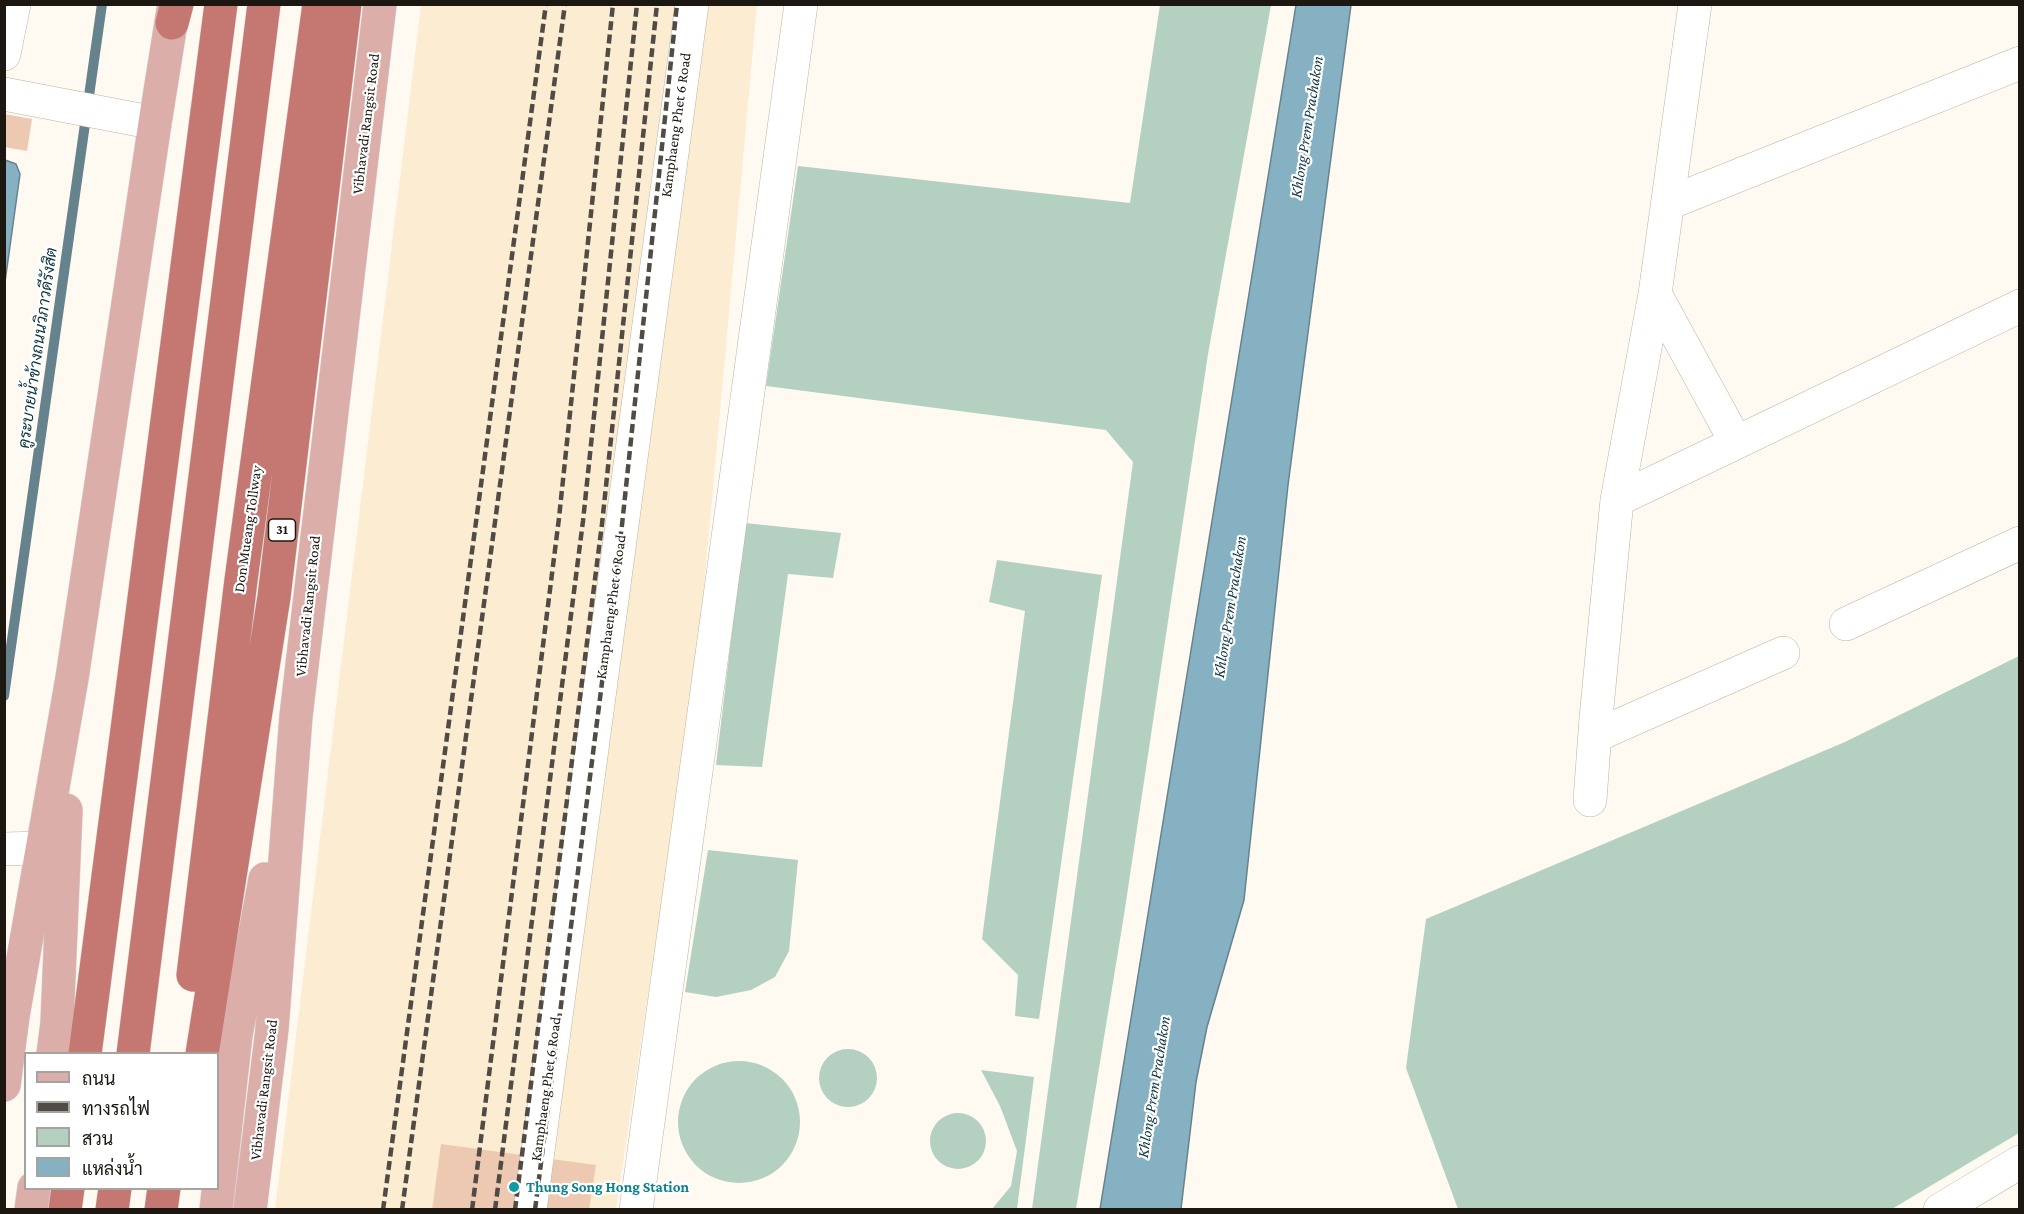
<!DOCTYPE html>
<meta charset="utf-8">
<style>
body{margin:0}
#map{position:relative;width:2024px;height:1214px;overflow:hidden;background:#fef9f1;font-family:"Crimson Pro",Sarabun,serif}
canvas{display:block}
.frame{position:absolute;inset:0;border:6px solid #1c1811;pointer-events:none}
.legend{position:absolute;left:24px;top:1052px;width:195px;height:138px;box-sizing:border-box;background:#fff;border:2px solid #a4a3a0;margin:0;padding:8px 10px;list-style:none;font-size:18px;color:#1c1811}
.legend li{display:flex;align-items:center;gap:12px;height:30px}
.legend b{width:30px;border:2px solid #a4a3a0}
</style>
<div id="map">
<canvas width="2024" height="1214"></canvas>
<div class="frame"></div>
<ul class="legend">
<li><b style="height:8px;background:#dcaeaa"></b>ถนน</li>
<li><b style="height:8px;background:#504c45"></b>ทางรถไฟ</li>
<li><b style="height:16px;background:#b3d0c1"></b>สวน</li>
<li><b style="height:16px;background:#86b1c2"></b>แหล่งน้ำ</li>
</ul>
</div>
<script>
const ctx = document.querySelector('canvas').getContext('2d');
ctx.lineJoin = 'round';
function fill(path, color) { ctx.fillStyle = color; ctx.fill(path, 'evenodd'); }
const toPath = rows => new Path2D(rows.map(r => 'M' + r).join(''));
function strokePath(path, color, width, dash) { ctx.strokeStyle = color; ctx.lineWidth = width; ctx.lineCap = dash ? 'butt' : 'round'; ctx.setLineDash(dash || []); ctx.stroke(path); }
function drawText(font, color, halo, rows, align = 'center') {
  ctx.font = font + ' "Crimson Pro",Sarabun,serif'; ctx.lineWidth = 4.5; ctx.setLineDash([]); ctx.textBaseline = 'middle'; ctx.strokeStyle = halo; ctx.fillStyle = color; for (const [text, x, y, turn = 0] of rows) {
    ctx.save(); ctx.translate(x, y); ctx.rotate((+turn || 0) * Math.PI / 180); ctx.textAlign = isNaN(turn) ? turn : align; if (halo) ctx.strokeText(text, 0, 0); ctx.fillText(text, 0, 0); ctx.restore();
  }
}
const built = toPath([
 [421,5,757,5,696,674,616,1209,275,1210]
]);
const green = toPath([
 [1160,5,1271,5,1208,354,1124,915,1076,1209,1032,1209,1133,462,1106,430,766,386,798,166,1130,203],
 [745,523,841,533,833,578,788,574,762,767,716,765],
 [997,560,1102,575,1039,1019,1015,1016,1018,975,982,939,1025,611,989,602],
 [2019,656,2019,1133,1892,1209,1458,1209,1406,1068,1426,919,1845,742],
 [708,850,798,860,789,951,775,977,751,990,716,997,685,992],
 '819 1078a29 29 0 1 1 58 0a29 29 0 1 1-58 0Z',
 '678 1122a61 61 0 1 1 122 0a61 61 0 1 1-122 0Z',
 [981,1070,1034,1077,1017,1209,992,1209,1011,1186,1017,1151,1000,1106],
 '930 1141a28 28 0 1 1 56 0a28 28 0 1 1-56 0Z'
]);
const water = toPath([
 [1296,5,1351,5,1288,485,1244,900,1207,1027,1196,1082,1181,1209,1100,1209,1296,5],
 [5,160,16,164,20,174,5,282,5,160]
]);
const stream = toPath([
 [4,696,102,4]
]);
const building = toPath([
 [4,114,32,119,27,151,4,147],
 [441,1144,596,1165,589,1210,432,1210]
]);
const minor = toPath([
 [4,54,14,4],
 [4,94,155,123],
 [1669,203,2020,63],
 [1655,294,1736,442],
 [1617,500,2020,306],
 [1846,624,2020,543],
 [1595,736,1783,653],
 [1590,800,1596,718,1617,500,1655,294,1695,4],
 [4,849,42,848],
 [530,1210,692,4],
 [636,1210,801,4],
 [1940,1210,2020,1162]
]);
const major = toPath([
 [53,1054,57,1023,66,810],
 [4,1085,13,1016,72,678,155,123,174,4],
 [31,1210,34,1188],
 [216,1210,236,1035,265,879],
 [250,1210,272,1029,296,716,380,4]
]);
const highway = toPath([
 [172,23,177,4],
 [193,975,241,580,319,4],
 [85,1054,221,4],
 [133,1054,264,4],
 [202,1054,274,597,345,4],
 [65,1210,68,1188],
 [112,1210,115,1188],
 [161,1210,164,1188]
]);
const rail = toPath([
 [383,1210,546,4],
 [402,1210,565,4],
 [472,1210,559,518,613,4],
 [495,1210,583,521,637,4],
 [515,1210,602,524,657,4],
 [535,1210,622,525,677,4]
]);
const markers = [
 [514,1187,6,"#0f9aa8"]
];
const shields = [
 [282,530,27]
];
const shieldNames = [
 ["31",282,530]
];
const streetNames = [
 ["Vibhavadi Rangsit Road",366,124,-83],
 ["Kamphaeng Phet 6 Road",676,125,-82],
 ["Don Mueang Tollway",248,529,-82],
 ["Vibhavadi Rangsit Road",308,606,-84],
 ["Kamphaeng Phet 6 Road",611,607,-82],
 ["Kamphaeng Phet 6 Road",546,1089,-82],
 ["Vibhavadi Rangsit Road",264,1090,-83]
];
const cultureNames = [
 ["Thung Song Hong Station",526,1187]
];
const waterNames = [
 ["Khlong Prem Prachakon",1307,127,-81],
 ["คูระบายน้ำข้างถนนวิภาวดีรังสิต",38,348,-82],
 ["Khlong Prem Prachakon",1230,607,-81],
 ["Khlong Prem Prachakon",1154,1087,-81]
];
fill(built, '#fcecd2');
fill(green, '#b3d0c1');
fill(water, '#86b1c2');
strokePath(water, '#66838d', 1.5);
strokePath(stream, '#66838d', 10);
fill(building, '#eec9b2');
strokePath(minor, '#beb2a0', 34);
strokePath(major, '#d6d5d4', 34);
strokePath(highway, '#d6d5d4', 34);
strokePath(minor, '#fff', 33);
strokePath(major, '#dcaeaa', 33);
strokePath(highway, '#c47871', 33);
strokePath(rail, '#504c45', 4.5, [9, 4.5]);
for (const [x, y, r, color] of markers) { const dot = new Path2D(); dot.arc(x, y, r, 0, 2 * Math.PI); ctx.fillStyle = color; ctx.fill(dot); strokePath(dot, '#fff', 2); }
for (const [x, y, w] of shields) { const box = new Path2D(); box.roundRect(x - w / 2, y - 11, w, 22, 4.5); ctx.fillStyle = '#fff'; ctx.fill(box); strokePath(box, '#1c1811', 1.5); }
drawText('bold 14px', '#1c1811', null, shieldNames);
drawText('15px', '#1c1811', '#fff', streetNames);
drawText('bold 15px', '#0d838f', '#fff', cultureNames, 'left');
drawText('italic 16px', '#0c3341', '#fff', waterNames);
</script>
